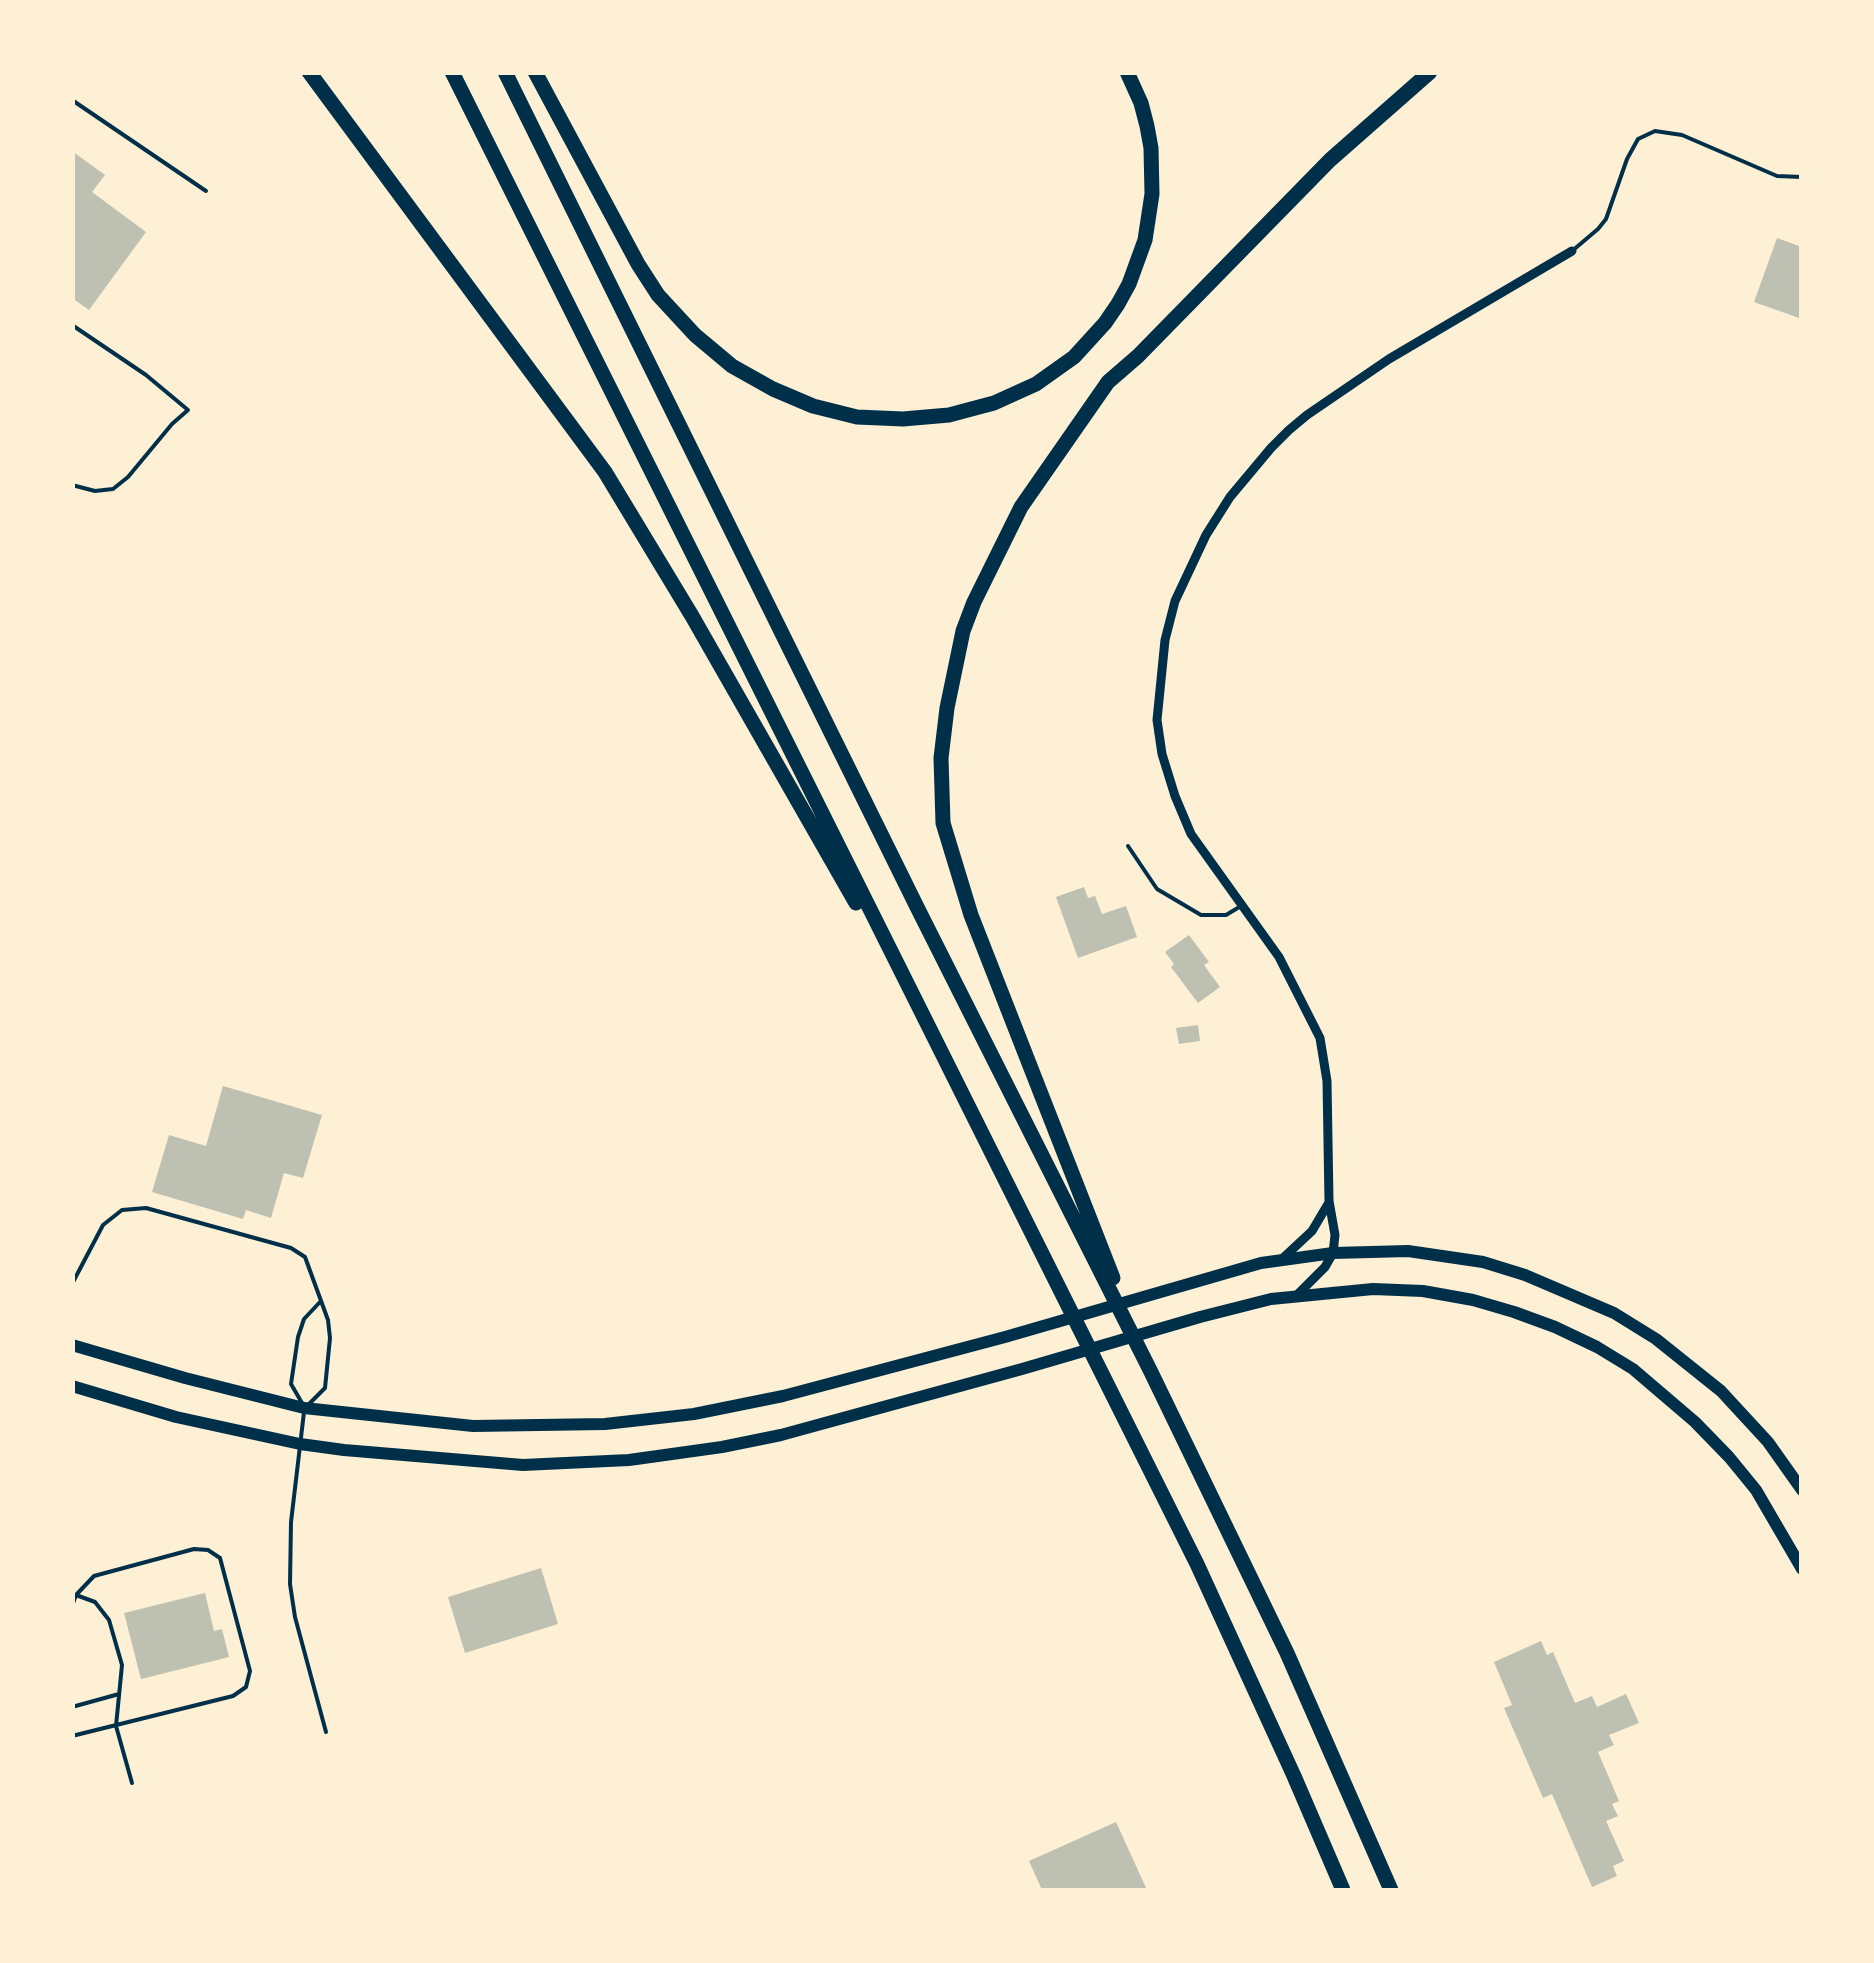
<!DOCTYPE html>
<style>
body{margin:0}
#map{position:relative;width:1874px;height:1963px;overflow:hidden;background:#fdf0d5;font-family:Karla,sans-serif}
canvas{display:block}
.frame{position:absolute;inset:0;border:75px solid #fdf0d5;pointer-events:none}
</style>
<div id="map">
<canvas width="1874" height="1963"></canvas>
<div class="frame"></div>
</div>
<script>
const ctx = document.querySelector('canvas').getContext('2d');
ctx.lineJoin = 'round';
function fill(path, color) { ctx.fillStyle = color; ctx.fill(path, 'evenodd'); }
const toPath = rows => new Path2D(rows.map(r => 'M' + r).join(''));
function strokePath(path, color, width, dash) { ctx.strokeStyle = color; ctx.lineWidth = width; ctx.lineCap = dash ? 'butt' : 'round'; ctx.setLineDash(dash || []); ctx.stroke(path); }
const building = toPath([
 [72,151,105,175,92,192,146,232,89,310,72,298],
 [1777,238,1802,247,1802,319,1754,302],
 [1084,887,1088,898,1095,896,1102,914,1126,906,1137,937,1078,958,1056,897],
 [1189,935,1209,962,1204,965,1220,987,1198,1003,1171,967,1174,964,1165,952],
 [1198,1025,1200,1041,1179,1044,1176,1028],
 [223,1086,322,1115,303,1178,284,1173,271,1218,246,1210,243,1219,152,1192,169,1135,206,1146],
 [541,1568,558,1624,465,1653,448,1597],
 [205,1593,214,1631,222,1629,229,1657,141,1679,124,1613],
 [1541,1641,1547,1655,1553,1652,1575,1703,1592,1696,1597,1707,1626,1694,1639,1723,1609,1735,1614,1745,1598,1752,1619,1801,1612,1804,1618,1816,1606,1821,1624,1861,1613,1866,1617,1876,1592,1887,1552,1794,1543,1798,1504,1708,1512,1705,1494,1662],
 [1116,1822,1147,1890,1042,1890,1029,1861]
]);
const service = toPath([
 [72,100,206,191],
 [1572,251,1598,229,1606,219,1627,159,1638,139,1655,131,1682,135,1777,176,1802,177],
 [72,325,146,375,188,410,172,424,128,477,113,489,95,491,72,485],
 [1128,846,1157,889,1201,915,1226,915,1241,906],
 [72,1284,103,1225,122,1210,146,1208,291,1248,305,1257,328,1320,330,1338,325,1388,308,1405],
 [302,1403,291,1384,298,1337,304,1319,320,1302],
 [304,1412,291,1522,290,1584,295,1617,326,1732],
 [72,1597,76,1595,95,1602,109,1620,122,1665,116,1726,132,1783],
 [72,1606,76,1595,94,1576,194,1549,208,1550,220,1558,250,1671,246,1687,233,1696,72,1736],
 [72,1707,119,1694]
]);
const minor = toPath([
 [1282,1259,1312,1231,1328,1204],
 [1297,1295,1325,1267,1333,1253,1335,1235,1329,1201,1327,1081,1320,1038,1279,957,1191,834,1175,796,1162,754,1157,720,1165,640,1175,601,1206,535,1230,497,1271,448,1289,430,1307,415,1389,359,1572,251]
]);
const primary = toPath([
 [72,1345,185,1378,304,1408,473,1426,605,1424,694,1414,783,1396,1005,1337,1261,1263,1333,1253,1408,1251,1483,1262,1525,1275,1614,1313,1656,1339,1721,1391,1768,1442,1802,1490],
 [72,1386,176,1417,300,1444,344,1450,523,1465,629,1460,722,1447,781,1435,1022,1369,1200,1317,1271,1299,1373,1289,1423,1291,1473,1300,1514,1312,1555,1327,1597,1347,1633,1369,1695,1422,1729,1457,1756,1490,1802,1569]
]);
const motorway = toPath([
 [309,72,605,472,692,616,856,903],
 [452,72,1197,1564,1294,1776,1343,1890],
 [505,72,917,907,1150,1370,1287,1653,1391,1890],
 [535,72,638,264,658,295,695,335,732,366,773,389,813,406,857,417,903,419,949,415,994,403,1036,384,1074,357,1105,323,1118,304,1129,284,1145,240,1152,194,1151,148,1147,126,1141,103,1127,72],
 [1113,1278,971,915,943,823,941,758,947,708,963,631,974,602,1021,507,1108,382,1138,356,1330,160,1430,72]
]);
fill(building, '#bec0b2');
strokePath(service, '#003049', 4);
strokePath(minor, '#003049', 9);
strokePath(primary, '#003049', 12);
strokePath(motorway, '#003049', 15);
</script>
